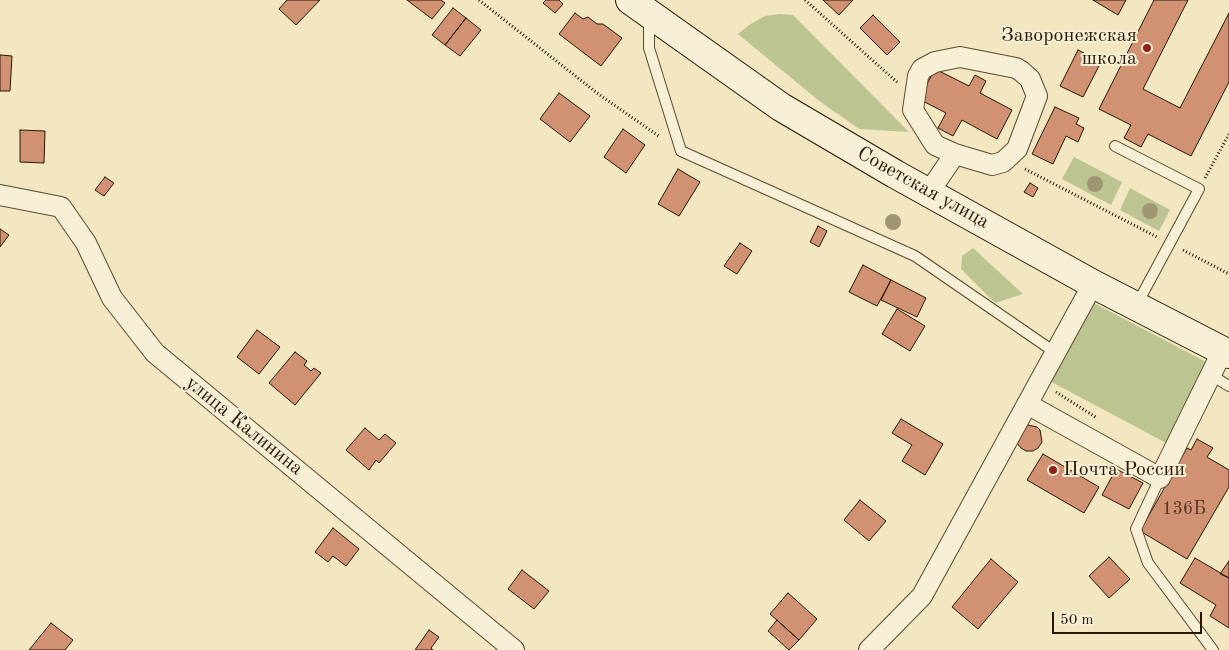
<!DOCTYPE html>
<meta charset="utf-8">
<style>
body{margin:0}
#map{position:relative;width:1229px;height:650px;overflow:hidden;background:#f2e7c0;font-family:"Old Standard TT",serif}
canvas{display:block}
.scale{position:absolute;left:1052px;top:612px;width:150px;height:22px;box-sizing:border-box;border:2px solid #281600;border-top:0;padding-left:6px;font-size:15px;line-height:18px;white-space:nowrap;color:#281600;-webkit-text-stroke:4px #f7efd6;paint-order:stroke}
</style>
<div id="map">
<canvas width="1229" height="650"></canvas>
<div class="scale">50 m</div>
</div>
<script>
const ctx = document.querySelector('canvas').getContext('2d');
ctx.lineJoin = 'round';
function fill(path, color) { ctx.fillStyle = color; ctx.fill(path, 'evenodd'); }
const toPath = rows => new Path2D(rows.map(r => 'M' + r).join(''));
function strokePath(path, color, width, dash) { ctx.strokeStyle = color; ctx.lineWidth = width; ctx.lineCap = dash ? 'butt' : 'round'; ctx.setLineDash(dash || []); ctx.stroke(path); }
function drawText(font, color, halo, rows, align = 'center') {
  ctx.font = font + ' "Old Standard TT",serif'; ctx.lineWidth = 4; ctx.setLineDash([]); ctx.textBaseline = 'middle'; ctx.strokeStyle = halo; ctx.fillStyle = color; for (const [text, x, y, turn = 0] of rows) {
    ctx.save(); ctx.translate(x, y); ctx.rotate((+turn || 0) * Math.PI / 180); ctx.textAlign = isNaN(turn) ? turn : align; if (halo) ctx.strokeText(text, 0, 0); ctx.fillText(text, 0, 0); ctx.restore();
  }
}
const green = toPath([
 [779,14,793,15,909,132,859,129,818,100,738,34,749,25,765,16],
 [1074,157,1122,182,1111,205,1062,179],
 [1130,188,1170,210,1159,231,1120,210],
 [973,248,1023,294,995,303,961,269,962,256],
 [1088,300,1210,364,1168,444,1046,379]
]);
const building = toPath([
 [287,0,320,0,296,25,279,9,287,0],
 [407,0,441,0,445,3,432,19,407,0],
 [546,0,559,0,563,4,555,13,543,3,546,0],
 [823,0,853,0,839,15,823,0],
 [1093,0,1126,0,1118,15,1093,0],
 [1154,0,1188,0,1143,89,1180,108,1229,13,1229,82,1191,156,1148,134,1141,147,1124,138,1131,125,1099,109,1154,0],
 [453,8,466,18,445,45,432,35,453,8],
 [575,13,583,19,588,17,597,24,603,24,622,38,601,66,559,34,575,13],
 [873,15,900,42,887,55,860,28,873,15],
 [466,18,481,30,460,56,445,45,466,18],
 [1078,50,1101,62,1083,97,1060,86,1078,50],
 [0,55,12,56,10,91,0,91,0,55],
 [935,69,969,86,975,75,986,81,980,93,1012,110,997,139,962,120,953,136,938,128,946,113,919,99,935,69],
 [559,93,590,116,570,142,540,119,559,93],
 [1055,107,1079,118,1076,124,1084,128,1078,142,1066,136,1053,164,1032,154,1055,107],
 [623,129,645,145,626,173,604,157,623,129],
 [20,130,45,131,44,163,20,162,20,130],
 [678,169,700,182,679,216,658,204,678,169],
 [105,177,114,183,104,196,95,190,105,177],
 [1030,183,1038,188,1033,197,1024,192,1030,183],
 [818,226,827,231,819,247,810,242,818,226],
 [0,229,9,235,0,247,0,229],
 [740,243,752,251,737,274,724,266,740,243],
 [863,265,891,280,877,306,849,292,863,265],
 [891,280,926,298,917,317,881,300,891,280],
 [897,309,925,326,910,351,882,334,897,309],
 [257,330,280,347,259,374,237,357,257,330],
 [295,352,307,361,304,365,311,371,314,368,321,373,295,405,269,383,295,352],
 [901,419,943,444,925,475,902,461,912,445,892,433,901,419],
 [1028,425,1037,427,1040,430,1042,442,1038,448,1033,451,1026,451,1021,448,1017,443,1023,426,1028,425],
 [365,428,379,440,385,434,396,443,379,463,376,460,369,470,346,450,365,428],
 [1197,439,1213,448,1207,457,1229,470,1229,487,1187,559,1140,531,1187,448,1191,450,1197,439],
 [1043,454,1099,487,1084,513,1027,480,1043,454],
 [1116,469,1143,483,1129,509,1102,495,1116,469],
 [860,500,886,521,869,541,844,520,860,500],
 [333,528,359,549,346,566,333,556,328,562,315,552,333,528],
 [1109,557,1130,579,1109,598,1089,576,1109,557],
 [1195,558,1229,578,1229,628,1210,616,1216,605,1180,583,1195,558],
 [991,559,1018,582,978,629,952,607,991,559],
 [1229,561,1229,578,1220,574,1229,561],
 [522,570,549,591,534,609,508,589,522,570],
 [788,593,817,619,799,640,770,614,788,593],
 [777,620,799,640,789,650,768,631,777,620],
 [51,623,73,640,65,650,29,650,51,623],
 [429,630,439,637,431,648,433,650,415,650,429,630]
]);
const path = toPath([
 [479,0,597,93,660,137],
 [805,0,898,83],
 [1025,169,1157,237],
 [1205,178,1229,134],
 [1183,250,1229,274],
 [1056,392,1097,418]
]);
const lane = toPath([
 [649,17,649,48,681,151,915,256,1056,353],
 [1115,146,1199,189,1136,306],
 [1211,375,1229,386],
 [1160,478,1136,529,1148,563,1213,650]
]);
const street = toPath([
 [929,192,955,154,992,165,1003,162,1017,149,1037,96,1030,79,1021,71,1016,68,960,57,935,62,922,69,918,76,913,110,935,145,955,154],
 [0,195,61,207,86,243,112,298,155,353,514,650],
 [1027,404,1160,478,1223,350],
 [869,650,922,596,1093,284]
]);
const secondary = toPath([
 [630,0,781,107,895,174,1093,284,1229,354]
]);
const trees = [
 [1095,184],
 [1150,211],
 [893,222]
];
const markers = [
 [1147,48,5,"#8f2418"],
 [1053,470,5,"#8f2418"]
];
const numberNames = [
 ["136Б",1184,509]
];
const poiNames = [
 ["Заворонежская",1137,36],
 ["школа",1137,59],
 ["Почта России",1063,470,"left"]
];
const streetNames = [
 ["Советская улица",923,188,29],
 ["улица Калинина",244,426,39]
];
fill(green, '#bcc591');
fill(building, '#d19274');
strokePath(building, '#281600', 1);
strokePath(lane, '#5a4a30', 12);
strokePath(street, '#5a4a30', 22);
strokePath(secondary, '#281600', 30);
strokePath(path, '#281600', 3, [1, 2.5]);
strokePath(lane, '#f7efd6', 10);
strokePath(street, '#f7efd6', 20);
strokePath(secondary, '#f7efd6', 28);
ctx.fillStyle = '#a09672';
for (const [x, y] of trees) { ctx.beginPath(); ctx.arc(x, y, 8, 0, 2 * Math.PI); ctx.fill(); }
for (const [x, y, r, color] of markers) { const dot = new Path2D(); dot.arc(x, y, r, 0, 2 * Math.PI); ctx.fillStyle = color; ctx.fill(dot); strokePath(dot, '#f7efd6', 2); }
drawText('18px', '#52351d', null, numberNames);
drawText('20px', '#281600', '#f7efd6', poiNames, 'right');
drawText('20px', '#281600', '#f7efd6', streetNames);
</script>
